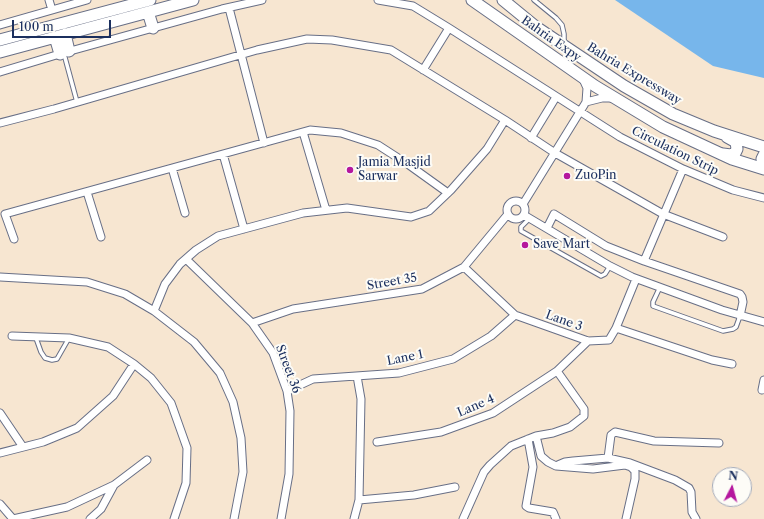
<!DOCTYPE html>
<style>
body{margin:0}
#map{position:relative;width:764px;height:519px;overflow:hidden;background:#f7e6d1;font-family:"Libre Caslon Text",serif}
canvas{display:block}
.north{position:absolute;left:712px;top:467px;width:40px;height:40px;box-sizing:border-box;background:#fdfcf7;border:1px solid #a3aaba;border-radius:50%;rotate:6deg;font-size:11px;font-weight:700;line-height:16px;text-align:center;color:#1b2f5e}
.north::after{content:'';display:block;margin:auto;width:14px;height:18px;background:#b5179e;clip-path:polygon(50% 0,100% 100%,50% 72%,0 100%)}
.scale{position:absolute;left:12px;top:20px;width:99px;height:18px;box-sizing:border-box;border:2px solid #1b2f5e;border-top:0;padding-left:5px;font-size:12px;line-height:14px;white-space:nowrap;color:#1b2f5e;-webkit-text-stroke:3px #fdfcf7;paint-order:stroke}
</style>
<div id="map">
<canvas width="764" height="519"></canvas>
<div class="north">N</div>
<div class="scale">100 m</div>
</div>
<script>
const ctx = document.querySelector('canvas').getContext('2d');
ctx.lineJoin = 'round';
function fill(path, color) { ctx.fillStyle = color; ctx.fill(path, 'evenodd'); }
const toPath = rows => new Path2D(rows.map(r => 'M' + r).join(''));
function strokePath(path, color, width, dash) { ctx.strokeStyle = color; ctx.lineWidth = width; ctx.lineCap = dash ? 'butt' : 'round'; ctx.setLineDash(dash || []); ctx.stroke(path); }
function drawText(font, color, halo, rows, align = 'center') {
  ctx.font = font + ' "Libre Caslon Text",serif'; ctx.lineWidth = 4; ctx.setLineDash([]); ctx.textBaseline = 'middle'; ctx.strokeStyle = halo; ctx.fillStyle = color; for (const [text, x, y, turn = 0] of rows) {
    ctx.save(); ctx.translate(x, y); ctx.rotate((+turn || 0) * Math.PI / 180); ctx.textAlign = isNaN(turn) ? turn : align; if (halo) ctx.strokeText(text, 0, 0); ctx.fillText(text, 0, 0); ctx.restore();
  }
}
const water = toPath([
 [615,0,764,0,764,78,713,66]
]);
const lane = toPath([
 [534,0,556,18,562,25,564,34,564,44],
 [64,54,77,102],
 [530,218,521,227,521,231,601,276,605,274,610,266],
 [660,287,653,302,653,306,723,331,733,329,736,327,740,316],
 [36,338,41,352,45,358,52,360,57,359,69,338]
]);
const street = toPath([
 [49,0,52,10],
 [378,0,413,6,449,28,620,137,683,169,733,190,764,198],
 [229,8,264,143],
 [0,25,87,0],
 [423,70,449,28],
 [0,72,63,53,222,9,262,0],
 [586,102,602,98,611,98],
 [0,123,54,109,257,50,307,39,332,40,391,50,505,120,555,153,663,214,723,237],
 [303,132,326,210],
 [531,138,556,97],
 [223,154,244,229],
 [172,168,185,213],
 [87,192,101,237],
 '507 210a9 9 0 1 1 18 0a9 9 0 1 1-18 0Z',
 [523,204,586,102,587,88,583,79],
 [524,215,610,266,632,277,722,310,764,322],
 [547,228,554,214,606,246,644,261,740,294,742,297,743,302,740,316],
 [14,239,5,214,310,130,341,133,378,145,409,165,448,193],
 [186,259,252,323,273,353,287,391,290,411,289,474,281,519],
 [644,261,683,169],
 [464,267,515,315,588,341,609,340,616,328,636,279],
 [0,277,87,282,125,294,154,311,194,342,220,373,233,402,241,438,243,472,234,519],
 [154,311,165,284,180,264,196,250,218,236,303,213,347,208,411,217,429,211,451,190,487,149,505,120],
 [252,323,293,309,422,289,464,267,508,214],
 [616,328,712,360,732,364],
 [12,336,69,338,108,347,134,364,151,378,171,403,187,448,186,483,174,519],
 [557,371,584,409,584,416,570,427,553,433,536,436,541,456,548,462,556,466,593,469,625,465,631,467,635,471,635,479,626,519],
 [762,390,764,380],
 [287,391,313,379,399,373,453,359,491,336,515,315],
 [0,413,23,447],
 [528,439,533,467,526,506,529,508,553,512,556,519],
 [377,442,441,432,493,413,557,371,588,341],
 [0,453,43,442,77,428,113,396,134,364],
 [608,458,611,435,615,432,654,441,719,443],
 [558,465,565,462,573,461,608,458,630,463,675,480,689,488,691,492,692,512,696,519],
 [359,500,414,495,455,487],
 [0,504,13,519],
 [13,519,67,507,114,485,147,460],
 [90,519,101,509,114,485],
 [354,519,359,500,361,399,357,376],
 [463,519,484,472,490,465,511,446,536,436]
]);
const primary = toPath([
 [472,0,595,86,663,127,732,159,764,169],
 [503,0,536,27,624,86,673,114,714,131,764,147],
 [148,12,153,28],
 [65,34,69,51],
 [55,37,60,54],
 [0,40,150,0],
 [0,52,193,0],
 [723,154,731,155,735,153,737,149,736,142,727,137],
 [764,155,762,159,764,165]
]);
const markers = [
 [350,170,4,"#b5179e"],
 [567,176,4,"#b5179e"],
 [525,245,4,"#b5179e"]
];
const streetNames = [
 ["Bahria Expy",551,39,35],
 ["Bahria Expressway",634,74,31],
 ["Circulation Strip",675,151,26],
 ["Street 35",392,282,-10],
 ["Lane 3",564,321,20],
 ["Lane 1",405,358,-11],
 ["Street 36",288,369,69],
 ["Lane 4",476,406,-23]
];
const poiNames = [
 ["Jamia Masjid",358,163],
 ["Sarwar",358,177],
 ["ZuoPin",575,176],
 ["Save Mart",533,245]
];
fill(water, '#77b6eb');
strokePath(lane, '#686f86', 5.5);
strokePath(street, '#686f86', 9);
strokePath(primary, '#686f86', 13);
strokePath(lane, '#fff', 3.5);
strokePath(street, '#fff', 7);
strokePath(primary, '#fff', 11);
for (const [x, y, r, color] of markers) { const dot = new Path2D(); dot.arc(x, y, r, 0, 2 * Math.PI); ctx.fillStyle = color; ctx.fill(dot); strokePath(dot, '#fdfcf7', 1.5); }
drawText('12px', '#1b2f5e', '#fdfcf7', streetNames);
drawText('12px', '#1b2f5e', '#fdfcf7', poiNames, 'left');
</script>
